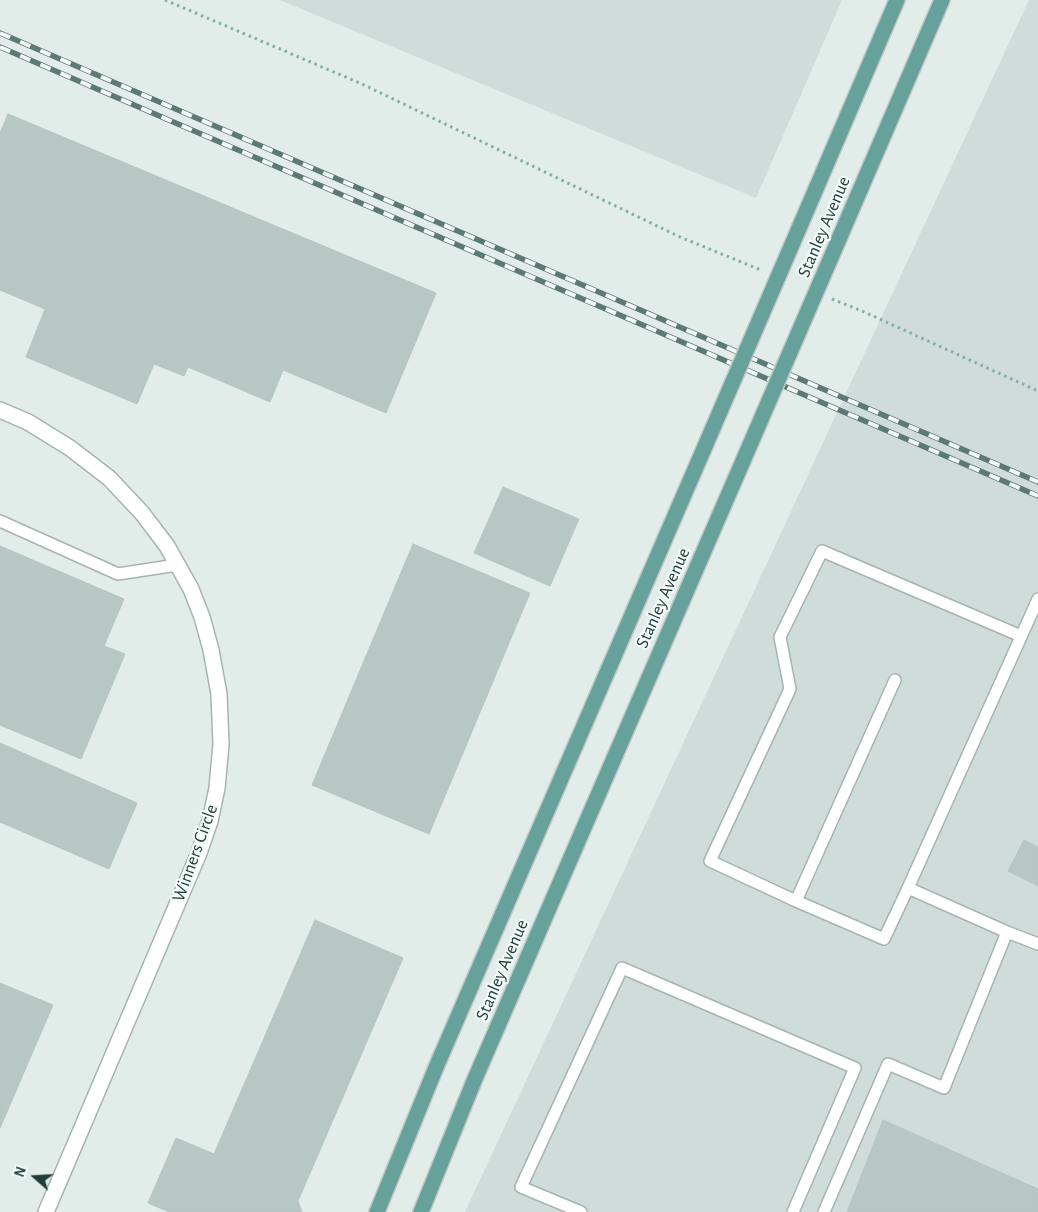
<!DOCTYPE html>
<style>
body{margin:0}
#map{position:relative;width:1038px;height:1212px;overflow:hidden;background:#e2ece9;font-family:"Alegreya Sans",sans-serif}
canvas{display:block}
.north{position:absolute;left:10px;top:1152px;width:50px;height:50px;-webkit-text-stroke:4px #f3f9f7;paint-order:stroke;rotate:289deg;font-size:14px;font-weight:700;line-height:20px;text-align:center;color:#223d3a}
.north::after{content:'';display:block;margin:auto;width:18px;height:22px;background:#223d3a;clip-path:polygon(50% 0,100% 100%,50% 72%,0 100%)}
</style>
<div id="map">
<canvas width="1038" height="1212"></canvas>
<div class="north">N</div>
</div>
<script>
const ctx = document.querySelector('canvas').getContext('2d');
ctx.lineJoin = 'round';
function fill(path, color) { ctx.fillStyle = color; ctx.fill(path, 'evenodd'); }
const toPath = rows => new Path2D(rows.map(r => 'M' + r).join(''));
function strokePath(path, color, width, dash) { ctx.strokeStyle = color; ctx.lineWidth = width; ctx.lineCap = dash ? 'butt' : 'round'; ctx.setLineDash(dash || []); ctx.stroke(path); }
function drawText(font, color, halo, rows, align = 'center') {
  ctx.font = font + ' "Alegreya Sans",sans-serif'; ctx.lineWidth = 4.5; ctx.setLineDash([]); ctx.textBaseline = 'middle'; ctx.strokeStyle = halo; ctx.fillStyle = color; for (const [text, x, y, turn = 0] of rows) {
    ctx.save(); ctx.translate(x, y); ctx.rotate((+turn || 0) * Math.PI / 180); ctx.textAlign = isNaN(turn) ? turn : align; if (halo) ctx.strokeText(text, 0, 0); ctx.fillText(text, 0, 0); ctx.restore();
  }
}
const built = toPath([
 [280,0,842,0,756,198],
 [1029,0,1038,0,1038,1212,465,1212]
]);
const building = toPath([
 [8,114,436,293,386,413,283,370,270,402,188,367,184,376,154,364,137,404,26,357,45,309,0,290,0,133,8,114],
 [503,487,579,519,550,586,474,553,503,487],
 [413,544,530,593,429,834,312,785,413,544],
 [0,546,124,599,104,646,125,654,81,759,0,725,0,546],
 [0,743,137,803,109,869,0,822,0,743],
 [1024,840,1038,847,1038,886,1008,871,1024,840],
 [315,920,403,958,298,1201,302,1212,169,1212,148,1203,176,1138,214,1154,315,920],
 [0,983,53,1005,0,1128,0,983],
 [883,1120,1038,1189,1038,1212,847,1212,883,1120]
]);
const path = toPath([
 [165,0,362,84,680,237,761,270],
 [832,299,862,311,1038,391]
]);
const service = toPath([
 [0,521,118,574,177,565],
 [895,680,796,901,884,939,908,888],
 [796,901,710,861,790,689,780,637,822,551,1021,636],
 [1007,932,908,888,1038,599],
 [581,1212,521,1187,622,968,855,1068,793,1212],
 [824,1212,888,1064,944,1088,1007,932,1038,944]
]);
const minor = toPath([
 [0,410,28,422,70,448,109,478,142,513,167,546,191,589,202,617,211,650,219,694,221,744,217,788,210,821,199,853,46,1212]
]);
const primary = toPath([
 [800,226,897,0],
 [839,239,942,0],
 [377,1212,437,1065,706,444],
 [421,1212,474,1081,743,461]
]);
const rail = toPath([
 [0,33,1038,482],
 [0,47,1038,496]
]);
const primaryBridge = toPath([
 [706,444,800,226],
 [743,461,839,239]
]);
const streetNames = [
 ["Stanley Avenue",824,227,-67],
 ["Stanley Avenue",663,598,-66],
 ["Winners Circle",195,853,-70],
 ["Stanley Avenue",502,970,-67]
];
fill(built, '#d0dcd9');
fill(building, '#b7c7c3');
strokePath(building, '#b5c6c2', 1);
strokePath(service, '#a5b4b1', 14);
strokePath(minor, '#a5b4b1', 18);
strokePath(primary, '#c1c9c8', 18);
strokePath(path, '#83afa9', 3, [2.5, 4]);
strokePath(service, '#fff', 11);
strokePath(minor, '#fff', 15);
strokePath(primary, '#67a19c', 15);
strokePath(rail, '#5d7976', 5.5);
strokePath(rail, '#f3f9f7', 4, [11]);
strokePath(primaryBridge, '#c1c9c8', 18, []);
strokePath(primaryBridge, '#67a19c', 15);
drawText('18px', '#223d3a', '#f3f9f7', streetNames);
</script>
